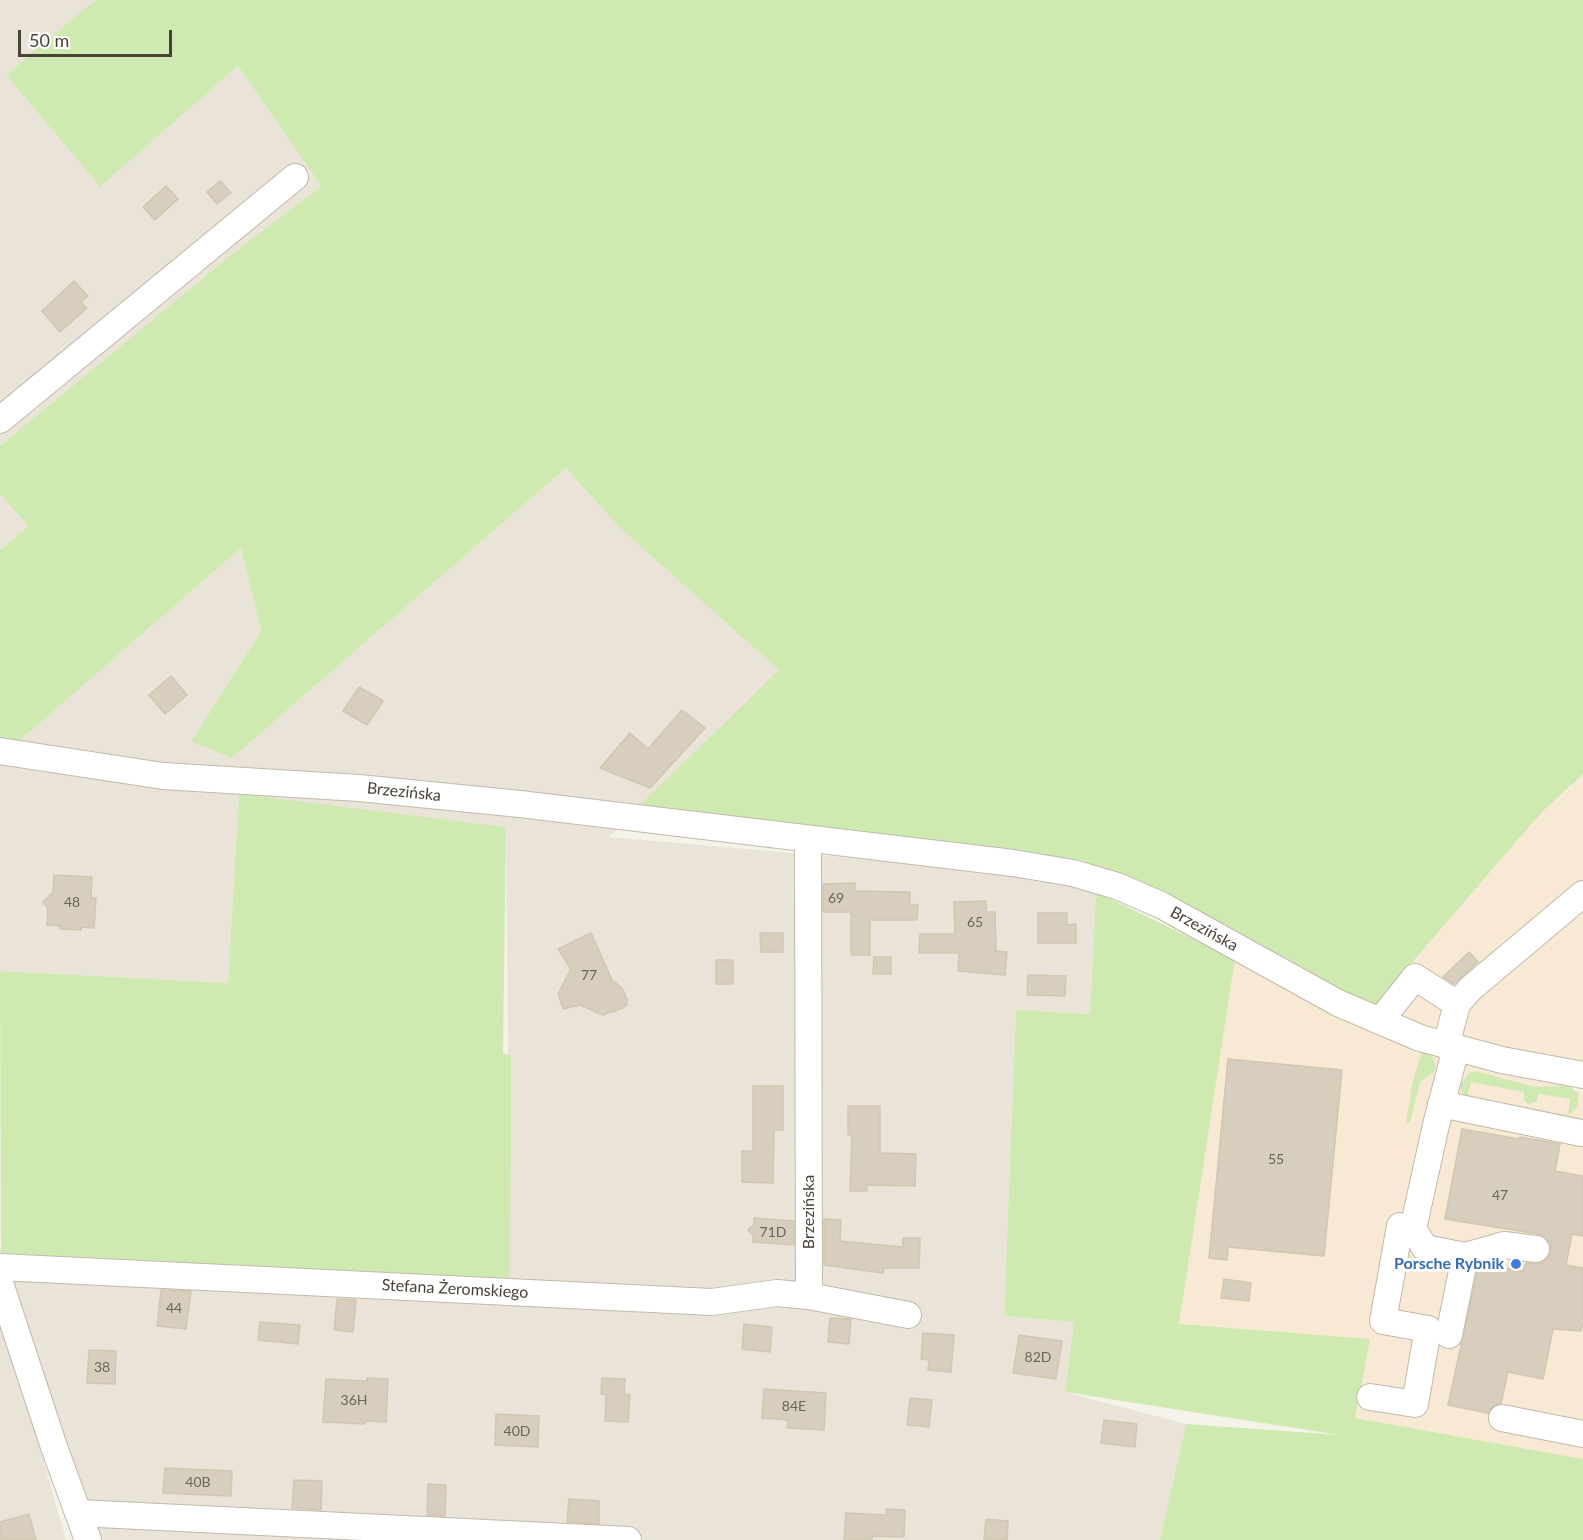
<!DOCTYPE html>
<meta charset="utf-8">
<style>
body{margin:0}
#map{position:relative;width:1583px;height:1540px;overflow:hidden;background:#f5f2e9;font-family:Lato,sans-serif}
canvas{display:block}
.scale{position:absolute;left:18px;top:30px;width:154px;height:27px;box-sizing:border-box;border:3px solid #494237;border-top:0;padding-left:8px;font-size:18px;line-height:21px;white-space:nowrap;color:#494237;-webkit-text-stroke:4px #fff;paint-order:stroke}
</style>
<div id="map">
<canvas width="1583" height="1540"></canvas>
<div class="scale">50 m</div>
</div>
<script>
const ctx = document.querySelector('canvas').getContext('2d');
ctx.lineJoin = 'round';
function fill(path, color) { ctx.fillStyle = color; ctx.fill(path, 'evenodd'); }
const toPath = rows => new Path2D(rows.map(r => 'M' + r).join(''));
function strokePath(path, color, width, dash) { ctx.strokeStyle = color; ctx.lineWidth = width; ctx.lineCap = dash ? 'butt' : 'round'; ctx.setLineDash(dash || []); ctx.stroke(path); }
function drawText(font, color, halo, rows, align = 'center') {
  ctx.font = font + ' Lato,sans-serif'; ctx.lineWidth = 6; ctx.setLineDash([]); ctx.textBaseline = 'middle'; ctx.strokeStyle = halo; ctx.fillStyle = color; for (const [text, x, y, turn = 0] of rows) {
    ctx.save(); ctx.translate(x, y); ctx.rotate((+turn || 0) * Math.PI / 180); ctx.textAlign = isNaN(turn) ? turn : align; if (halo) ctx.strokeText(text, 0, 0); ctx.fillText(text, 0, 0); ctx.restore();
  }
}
const residential = toPath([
 [0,0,95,0,6,75,100,187,238,66,321,186,232,254,0,446],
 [566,468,620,528,780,670,609,837,1021,873,1096,892,1090,1014,1016,1010,1004,1316,1074,1322,1065,1392,1186,1424,1160,1540,573,1540,84,1502,9,1277,300,1288,718,1314,784,1301,510,1280,506,827,239,795,228,983,0,971,0,741,17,743,241,548,261,631,191,742,232,758],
 [0,494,28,526,0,550],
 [0,1247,25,1395,66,1540,0,1540],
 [92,1525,413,1540,100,1540]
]);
const commercial = toPath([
 [1583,774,1583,1063,1465,1041,1376,1010,1383,996,1542,812],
 [1237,947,1422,1046,1567,1086,1583,1093,1583,1459,1352,1418,1178,1325]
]);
const green = toPath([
 [95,0,1583,0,1583,774,1542,812,1383,996,1376,1010,1166,898,1084,861,639,806,779,670,620,528,566,468,232,758,191,742,261,631,241,548,17,743,0,741,0,550,28,526,0,494,0,446,232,254,321,186,238,66,100,187,6,75],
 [239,794,506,827,503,1053,511,1056,510,1280,1,1253,0,971,228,983],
 [1096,892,1235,959,1179,1324,1370,1339,1355,1418,1583,1459,1583,1540,1160,1540,1186,1424,1340,1435,1065,1392,1074,1322,1004,1316,1016,1010,1090,1014],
 [1422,1051,1432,1056,1436,1067,1434,1072,1420,1082,1410,1122,1408,1123,1406,1122,1413,1081],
 [1475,1071,1535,1087,1569,1086,1578,1093,1578,1105,1574,1111,1568,1115,1570,1099,1539,1094,1536,1102,1528,1104,1524,1100,1524,1092,1471,1082,1467,1097,1461,1091,1461,1084,1468,1074]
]);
const building = toPath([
 [220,181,231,193,217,204,207,192,220,181],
 [166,186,178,199,155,220,143,207,166,186],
 [74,281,88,296,81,302,87,308,60,332,42,311,74,281],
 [171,676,187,695,165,714,149,695,171,676],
 [359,687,383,701,367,725,343,711,359,687],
 [682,710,705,728,650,788,600,768,630,733,648,749,682,710],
 [54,875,92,877,91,898,96,898,94,928,81,927,81,930,60,929,60,926,47,925,48,908,43,902,53,892,54,875],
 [855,883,855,891,910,892,910,904,918,905,917,920,870,920,870,955,851,955,851,912,823,912,823,884,855,883],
 [986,901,986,912,995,912,996,951,1007,952,1005,975,958,971,959,953,919,953,920,934,955,934,954,902,986,901],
 [1038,913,1067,913,1067,925,1076,924,1076,943,1038,943,1038,913],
 [591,933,612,980,622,988,627,999,627,1005,623,1008,603,1015,580,1005,563,1009,558,994,571,969,558,949,591,933],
 [760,933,783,933,783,952,761,952,760,933],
 [1469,952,1478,962,1454,984,1443,977,1469,952],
 [874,957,891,957,891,974,873,974,874,957],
 [716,960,733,960,733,984,716,984,716,960],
 [1028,975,1066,976,1065,996,1027,995,1028,975],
 [1228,1059,1342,1070,1324,1256,1228,1247,1227,1260,1209,1258,1228,1059],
 [753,1086,783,1086,783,1130,774,1130,773,1183,742,1182,742,1151,753,1151,753,1086],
 [848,1106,880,1106,880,1153,916,1154,915,1186,867,1185,867,1191,850,1191,852,1135,848,1135,848,1106],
 [1462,1129,1519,1139,1520,1137,1560,1144,1555,1171,1583,1176,1583,1236,1572,1234,1566,1265,1583,1268,1583,1319,1581,1331,1553,1329,1543,1379,1508,1372,1501,1403,1491,1408,1488,1413,1448,1405,1478,1268,1489,1265,1523,1271,1526,1263,1542,1263,1548,1258,1551,1250,1550,1243,1545,1237,1538,1234,1445,1219,1462,1129],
 [754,1218,794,1221,794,1245,753,1242,753,1235,748,1230,754,1225,754,1218],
 [824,1219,841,1220,840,1241,903,1247,903,1238,920,1238,919,1268,884,1268,883,1273,824,1265,824,1219],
 [1224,1279,1251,1283,1249,1301,1221,1298,1224,1279],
 [161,1290,191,1291,186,1329,157,1326,161,1290],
 [337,1299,356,1300,353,1332,334,1330,337,1299],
 [830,1318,851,1319,849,1344,828,1342,830,1318],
 [260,1322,300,1325,298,1344,258,1340,260,1322],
 [744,1324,772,1327,770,1352,742,1349,744,1324],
 [923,1333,954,1335,951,1372,928,1370,929,1360,921,1359,923,1333],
 [1019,1335,1062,1341,1056,1379,1013,1373,1019,1335],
 [89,1350,116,1351,115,1384,87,1383,89,1350],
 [367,1378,388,1379,386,1422,365,1421,365,1424,323,1422,326,1379,367,1381,367,1378],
 [602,1378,625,1379,624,1394,630,1395,628,1422,605,1421,606,1395,601,1394,602,1378],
 [764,1389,826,1393,824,1430,787,1428,788,1420,762,1418,764,1389],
 [910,1398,932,1400,929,1427,907,1425,910,1398],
 [496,1414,539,1416,538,1447,495,1445,496,1414],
 [1104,1420,1137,1424,1135,1447,1101,1443,1104,1420],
 [165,1468,232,1471,231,1496,163,1493,165,1468],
 [294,1480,322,1481,321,1510,292,1508,294,1480],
 [428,1484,446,1485,445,1516,427,1515,428,1484],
 [569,1499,599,1501,599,1524,567,1522,569,1499],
 [886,1509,905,1510,904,1537,872,1536,872,1540,844,1540,846,1513,886,1515,886,1509],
 [29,1514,36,1540,0,1540,0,1522,29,1514],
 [986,1519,1008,1521,1007,1540,984,1540,986,1519]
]);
const minor = toPath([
 [0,420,295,177],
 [0,751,163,776,359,788,520,804,1013,863,1073,873,1117,886,1161,905,1338,1003,1420,1038,1502,1060,1583,1075],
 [808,839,809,1296],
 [1457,1004,1470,989,1583,894],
 [1380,1021,1415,977,1457,1004,1446,1046],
 [1441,1104,1581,1133],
 [1413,1229,1425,1248,1465,1256,1449,1335],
 [1465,1256,1504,1245,1536,1249],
 [0,1267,712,1302,777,1293,809,1296,908,1315],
 [0,1283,54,1447,88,1540],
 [1370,1397,1415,1404,1428,1329,1383,1321,1400,1226,1413,1229,1436,1125,1456,1048],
 [1502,1418,1583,1434],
 [78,1513,628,1540]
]);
const markers = [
 [1516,1264,6,"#3f7fe0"]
];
const numberNames = [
 ["69",836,898],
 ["48",72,902],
 ["65",975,922],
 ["77",589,975],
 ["55",1276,1159],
 ["47",1500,1195],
 ["71D",773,1232],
 ["44",174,1308],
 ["82D",1038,1357],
 ["38",102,1367],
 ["36H",354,1400],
 ["84E",794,1406],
 ["40D",517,1431],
 ["40B",198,1482]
];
const streetNames = [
 ["Brzezińska",404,792,6],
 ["Brzezińska",1204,929,29],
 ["Brzezińska",809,1212,-90],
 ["Stefana Żeromskiego",455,1289,3]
];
const shopNames = [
 ["Porsche Rybnik",1504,1264]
];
fill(residential, '#e9e4d7');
fill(commercial, '#f7e9d4');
fill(green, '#cfeab0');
fill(building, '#d7cebe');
strokePath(building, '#d2c6b1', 1.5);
strokePath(minor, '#c1baab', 28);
strokePath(minor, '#fff', 26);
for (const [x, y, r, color] of markers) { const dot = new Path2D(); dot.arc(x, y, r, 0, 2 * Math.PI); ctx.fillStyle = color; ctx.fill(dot); strokePath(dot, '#fff', 2); }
drawText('14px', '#6c6559', null, numberNames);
drawText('16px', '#494237', '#fff', streetNames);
drawText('bold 16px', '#366cbe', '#fff', shopNames, 'right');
</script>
